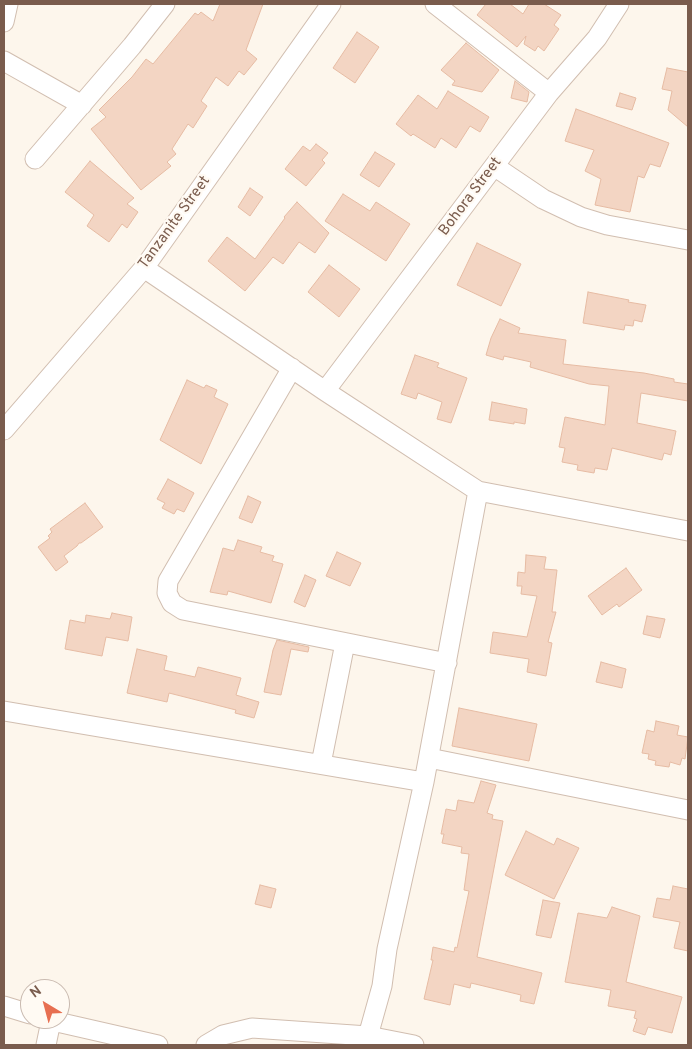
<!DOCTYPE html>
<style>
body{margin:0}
#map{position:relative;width:692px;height:1049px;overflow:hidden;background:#fdf6ec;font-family:Overpass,sans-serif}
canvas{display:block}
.frame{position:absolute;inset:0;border:5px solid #7a5c4d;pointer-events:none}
.north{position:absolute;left:20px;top:979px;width:50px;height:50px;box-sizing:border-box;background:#fffaf3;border:1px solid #cabbb1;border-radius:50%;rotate:323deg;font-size:14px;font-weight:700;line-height:20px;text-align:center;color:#7a5c4d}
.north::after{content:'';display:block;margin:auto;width:18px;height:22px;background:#e76f51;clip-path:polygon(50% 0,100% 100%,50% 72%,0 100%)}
</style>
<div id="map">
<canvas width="692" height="1049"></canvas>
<div class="frame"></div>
<div class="north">N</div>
</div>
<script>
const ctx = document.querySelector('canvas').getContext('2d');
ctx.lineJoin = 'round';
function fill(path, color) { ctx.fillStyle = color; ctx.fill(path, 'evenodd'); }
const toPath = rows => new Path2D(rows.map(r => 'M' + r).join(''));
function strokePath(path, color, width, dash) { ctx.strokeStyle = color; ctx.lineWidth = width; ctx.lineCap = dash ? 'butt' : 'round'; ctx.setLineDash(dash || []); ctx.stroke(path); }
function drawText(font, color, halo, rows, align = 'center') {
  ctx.font = font + ' Overpass,sans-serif'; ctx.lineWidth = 4.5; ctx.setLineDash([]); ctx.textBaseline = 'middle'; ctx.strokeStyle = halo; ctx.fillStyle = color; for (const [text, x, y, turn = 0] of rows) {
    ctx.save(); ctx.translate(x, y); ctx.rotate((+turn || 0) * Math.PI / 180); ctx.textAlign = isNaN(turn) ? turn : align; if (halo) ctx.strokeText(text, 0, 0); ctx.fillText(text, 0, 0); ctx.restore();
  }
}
const building = toPath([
 [220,4,263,4,246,50,257,59,244,75,239,71,228,86,216,77,201,101,207,106,193,128,188,124,172,149,176,154,167,162,171,166,141,190,91,129,106,117,99,110,132,77,146,59,153,64,195,13,198,15,201,12,213,21,220,4],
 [486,4,510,4,523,14,529,4,544,4,561,15,554,25,559,29,544,51,538,46,535,51,524,44,526,36,517,47,477,15,486,4],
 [357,32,379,47,355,83,333,68,357,32],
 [466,43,499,70,482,92,452,85,455,81,441,70,466,43],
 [667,68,688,72,688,127,668,110,672,91,662,89,667,68],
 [515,81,529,92,527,102,511,98,515,81],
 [448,91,489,117,480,132,470,126,456,148,441,138,435,148,413,134,411,136,396,124,418,95,437,109,448,91],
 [620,93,636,98,632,110,616,106,620,93],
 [576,109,669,143,660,167,650,164,644,178,638,176,630,212,595,205,601,179,585,171,594,150,565,141,576,109],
 [316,144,328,153,322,160,325,163,306,186,285,169,303,146,310,151,316,144],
 [375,152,395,164,379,187,360,175,375,152],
 [90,161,134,198,127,204,138,212,127,228,122,224,109,242,87,226,94,215,65,192,90,161],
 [250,188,263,197,250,216,238,207,250,188],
 [343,194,370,211,376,202,410,224,386,261,325,221,343,194],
 [297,202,329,233,315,253,299,242,283,264,273,257,245,291,208,261,227,237,255,259,285,218,284,217,297,202],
 [477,243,521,264,501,306,457,285,477,243],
 [329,265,360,289,339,317,308,292,329,265],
 [588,292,629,300,628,302,646,305,642,322,634,320,633,326,625,325,624,330,583,323,588,292],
 [500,319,520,328,518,333,566,340,563,364,644,373,674,379,674,382,688,384,688,401,641,393,637,423,676,431,671,455,664,453,662,460,612,448,607,470,595,468,594,473,577,470,578,465,562,462,565,448,559,447,565,417,605,425,609,386,589,384,530,367,531,362,504,356,503,360,486,355,491,338,500,319],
 [415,355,439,363,437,367,467,378,451,423,437,419,442,402,418,393,416,399,401,394,415,355],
 [187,380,204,388,206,385,217,390,214,397,228,404,201,464,160,440,187,380],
 [492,402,527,409,525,424,514,422,514,424,489,420,492,402],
 [168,479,194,493,184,512,177,509,174,514,162,508,165,503,157,499,168,479],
 [248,496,261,502,252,523,239,518,248,496],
 [85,503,103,527,81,543,79,543,77,546,64,556,68,562,56,571,38,547,50,538,48,536,52,532,50,529,85,503],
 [238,540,262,547,260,552,274,556,272,561,283,564,271,603,228,591,227,595,210,592,223,548,234,551,238,540],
 [337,552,361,563,350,586,326,576,337,552],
 [526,555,546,557,544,569,557,570,552,612,556,612,548,642,552,643,546,676,527,672,529,659,490,653,493,632,527,637,537,596,521,594,522,586,517,586,518,572,525,573,526,555],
 [626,568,642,590,619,607,617,604,602,615,588,596,626,568],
 [305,575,316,580,305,607,294,602,305,575],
 [112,613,132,617,128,641,106,637,102,656,65,649,70,620,85,623,86,615,110,619,112,613],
 [647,616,665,619,660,638,643,634,647,616],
 [277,640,309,647,308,652,291,649,281,695,264,692,273,650,277,640],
 [137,649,167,656,164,670,195,677,198,667,241,678,236,695,259,702,254,718,235,713,236,710,169,693,167,702,127,693,137,649],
 [601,662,626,669,622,688,596,682,601,662],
 [459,708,537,724,529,761,452,746,459,708],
 [656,721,679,726,677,735,688,737,685,759,682,758,680,765,670,762,669,767,655,765,656,761,648,759,649,754,642,753,647,730,654,732,656,721],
 [481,781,496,785,487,813,493,815,492,819,503,821,477,957,542,973,534,1004,520,1001,521,995,471,983,470,988,454,984,450,1005,424,999,433,960,431,960,433,947,454,952,455,947,457,948,469,891,464,890,469,854,461,853,462,847,442,843,444,834,441,834,446,809,456,811,458,800,474,803,481,781],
 [526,831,554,845,557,838,579,848,554,899,505,875,526,831],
 [260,885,276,889,271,908,255,904,260,885],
 [673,886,688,889,688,951,674,948,680,922,653,917,657,898,670,900,673,886],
 [543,900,560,903,551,938,536,935,543,900],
 [612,907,640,916,626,982,682,997,672,1033,648,1027,645,1035,633,1031,637,1019,634,1018,636,1011,608,1006,611,990,565,982,578,913,607,918,612,907]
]);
const minor = toPath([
 [435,4,549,93],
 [4,22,8,4],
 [4,61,82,105],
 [35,159,132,46,165,4],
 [494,166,543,199,581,217,607,225,688,240],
 [144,268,325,391,478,491,688,531],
 [292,368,168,581,167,593,172,603,183,610,447,663],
 [325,391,549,93,597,38,619,4],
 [4,430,144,268,331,4],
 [4,711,424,782],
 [429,758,688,810],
 [321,764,345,643],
 [4,1006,30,1014],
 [44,1019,158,1045],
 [368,1036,382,986,387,949,424,782,478,491],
 [46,1045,51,1021],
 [206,1045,223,1035,252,1028,368,1036,414,1045]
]);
const streetNames = [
 ["Bohora Street",471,197,-53],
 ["Tanzanite Street",175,223,-54]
];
fill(building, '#f3d5c3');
strokePath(building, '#e6bba3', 1);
strokePath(minor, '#d1beb0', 21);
strokePath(minor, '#fff', 19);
drawText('15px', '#7a5c4d', '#fffaf3', streetNames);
</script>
